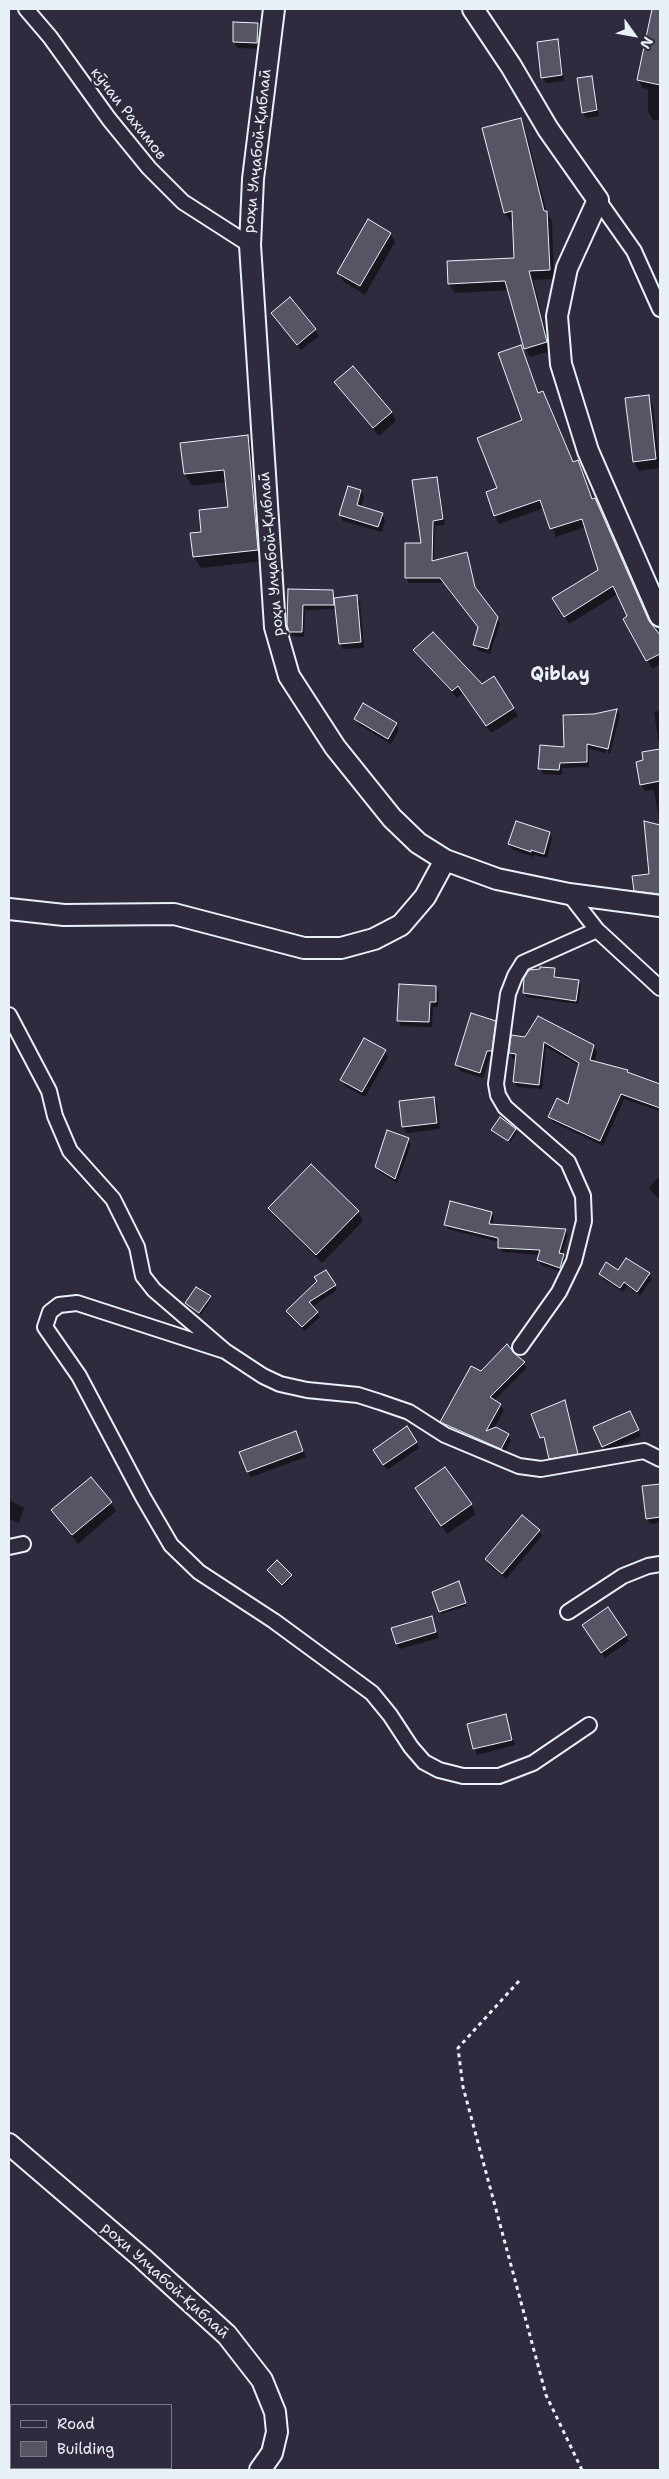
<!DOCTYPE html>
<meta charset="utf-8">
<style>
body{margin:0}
#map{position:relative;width:669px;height:2479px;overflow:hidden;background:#2f2a3d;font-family:"Shantell Sans",sans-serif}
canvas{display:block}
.frame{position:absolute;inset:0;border:10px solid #e8f1f8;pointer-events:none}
.legend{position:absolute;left:10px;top:2404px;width:162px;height:65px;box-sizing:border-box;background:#2f2a3d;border:1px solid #797a88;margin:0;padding:6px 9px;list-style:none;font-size:15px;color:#e8f1f8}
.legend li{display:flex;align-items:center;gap:10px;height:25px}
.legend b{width:25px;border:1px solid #797a88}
.north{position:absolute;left:609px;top:10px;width:50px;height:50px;-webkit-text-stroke:4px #2f2a3d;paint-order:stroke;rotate:122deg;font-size:14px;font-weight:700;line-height:20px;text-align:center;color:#e8f1f8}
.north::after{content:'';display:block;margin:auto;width:18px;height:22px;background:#e8f1f8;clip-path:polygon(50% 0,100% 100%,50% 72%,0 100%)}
</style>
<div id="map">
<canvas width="669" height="2479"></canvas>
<div class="frame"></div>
<ul class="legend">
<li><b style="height:6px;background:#2f2a3d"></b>Road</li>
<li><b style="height:14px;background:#575565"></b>Building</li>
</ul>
<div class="north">N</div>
</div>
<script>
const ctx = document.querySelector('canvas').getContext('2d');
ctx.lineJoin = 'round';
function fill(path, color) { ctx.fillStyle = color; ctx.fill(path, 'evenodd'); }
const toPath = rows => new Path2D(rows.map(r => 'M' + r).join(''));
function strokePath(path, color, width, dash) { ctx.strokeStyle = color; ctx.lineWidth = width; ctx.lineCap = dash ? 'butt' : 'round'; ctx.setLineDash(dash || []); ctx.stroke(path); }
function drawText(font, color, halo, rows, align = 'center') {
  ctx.font = font + ' "Shantell Sans",sans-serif'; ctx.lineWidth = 5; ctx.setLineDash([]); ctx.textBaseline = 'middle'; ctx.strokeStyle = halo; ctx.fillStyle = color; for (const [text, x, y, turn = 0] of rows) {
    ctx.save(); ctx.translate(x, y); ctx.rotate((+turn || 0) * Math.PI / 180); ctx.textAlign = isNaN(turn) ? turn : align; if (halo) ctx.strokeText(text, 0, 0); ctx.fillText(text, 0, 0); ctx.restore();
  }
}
const shadow = toPath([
 [650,23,660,25,660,120,653,120,648,112,648,89,643,88,638,80],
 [234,24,257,24,261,30,260,49,237,48,234,42],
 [557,41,560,47,564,81,546,83,542,77],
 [591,77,594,83,599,116,586,118,583,112],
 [520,119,525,128,547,213,552,221,554,279,533,280,551,351,530,357,525,348,508,290,455,293,449,284,515,259,513,221,511,222,505,213,484,128],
 [390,233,395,242,365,295,344,282,339,273],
 [290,299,319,336,301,350,276,319],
 [520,346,539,394,573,463,578,462,582,470,593,500,595,499,599,507,650,623,660,637,660,664,652,669,625,619,629,617,618,594,569,624,554,598,599,570,585,527,556,537,544,508,499,524,495,516,499,489,523,420],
 [336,382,391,412,396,421,379,436],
 [648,396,653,405,660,468,639,471,634,462,627,399],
 [247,437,254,448,264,561,201,568,194,557,229,508,226,482,192,486,185,474,181,444],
 [436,478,439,484,445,525,435,526,434,562,466,553,477,592,500,623,490,654,477,650,474,644,479,628,444,583,409,583,406,577,423,545],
 [361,491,364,497,361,508,382,514,385,520,382,532,343,521,340,515],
 [289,590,333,591,335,599,356,597,360,602,364,648,343,649,340,644,337,609,305,610,304,637,293,636,290,631],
 [414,650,482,685,494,678,518,716,491,733,463,693,457,698],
 [617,710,620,715,610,754,608,753,617,715,615,715,605,753,589,749,589,767,562,768,562,775,543,774,540,768,565,748,594,716],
 [660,711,660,750,654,712],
 [355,719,396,724,399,730,391,744,359,725],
 [660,750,660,900,639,898,635,890,650,875,660,826,654,790,645,791,641,784,645,761,643,753],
 [549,833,552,838,547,858,534,855,533,857,512,849,509,844],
 [554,970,556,978,578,981,581,985,578,1004,526,997,524,992],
 [436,987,439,993,438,1007,433,1007,432,1027,401,1026,398,1020],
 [495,1022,498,1028,494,1056,490,1056,483,1078,460,1071,457,1065],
 [512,1037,593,1046,597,1052,594,1062,628,1071,630,1075,660,1086,660,1111,624,1099,603,1146,553,1122,550,1117,569,1105,580,1066,546,1047,542,1089,517,1087,514,1082,516,1059,513,1059,510,1053],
 [385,1051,388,1057,365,1097,345,1086,342,1080],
 [434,1098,437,1104,440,1129,407,1133,403,1127,400,1102],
 [493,1130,516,1130,517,1132,510,1143],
 [408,1139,411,1144,397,1183,379,1172,377,1167],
 [311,1166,358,1212,363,1221,322,1263,275,1217,270,1208],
 [657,1178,660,1180,660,1200,649,1188],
 [492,1213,494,1218,493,1225,566,1230,568,1235,562,1255,566,1260,562,1272,541,1265,538,1260,540,1255,502,1252,499,1242,448,1229,445,1224],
 [325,1271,337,1290,312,1307,320,1317,305,1331,287,1311],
 [618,1271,649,1274,652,1279,640,1296,627,1286,623,1292,603,1279,600,1274],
 [210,1297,211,1300,201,1315,186,1303],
 [514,1355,527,1368,494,1401,500,1405,504,1410,493,1430,508,1435,511,1441,504,1454,445,1427,442,1422,481,1372],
 [565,1402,580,1459,554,1464,547,1443,542,1438],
 [633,1418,641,1436,606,1452,603,1446],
 [299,1438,306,1457,251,1477,248,1471],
 [416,1442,419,1448,387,1470,378,1456],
 [660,1485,660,1523,650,1524,647,1518,643,1487],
 [422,1498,471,1505,476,1514,447,1534],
 [9,1500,24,1508,19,1523,9,1519],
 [111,1503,116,1511,78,1544,52,1510],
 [539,1530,542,1536,506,1579,489,1565,486,1559],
 [270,1573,291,1576,292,1578,284,1586],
 [459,1583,466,1606,441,1614,440,1611],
 [431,1617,439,1638,400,1649,397,1644],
 [587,1631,626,1635,629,1641,605,1658],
 [506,1716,515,1745,477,1755,468,1725]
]);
const building = toPath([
 [652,9,660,9,660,85,637,80,652,9],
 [233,22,258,23,257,43,233,42,233,22],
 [558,39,562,75,541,78,537,42,558,39],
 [592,76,597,110,582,113,577,78,592,76],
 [521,118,544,211,547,211,550,270,529,271,547,342,524,349,505,281,448,284,447,261,514,258,512,211,504,213,482,128,521,118],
 [368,219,391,233,360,286,337,273,368,219],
 [290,297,316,329,297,345,271,313,290,297],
 [521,345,538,393,543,391,573,462,578,460,592,499,595,498,649,621,660,635,660,654,646,661,623,619,627,616,613,586,564,617,552,598,598,570,582,519,550,529,540,500,494,516,486,492,497,488,477,438,522,420,498,353,521,345],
 [353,366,392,412,373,428,334,382,353,366],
 [649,395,656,459,633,462,625,398,649,395],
 [248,435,258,550,193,557,190,533,201,532,199,510,228,507,224,470,184,474,180,443,248,435],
 [437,477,443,519,433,521,432,561,467,552,475,587,498,617,488,649,473,645,478,627,440,578,405,578,405,543,421,543,412,480,437,477],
 [348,486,361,490,357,505,383,513,378,527,339,515,348,486],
 [288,589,333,590,334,605,303,605,302,632,289,632,287,625,288,589],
 [357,595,361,642,339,644,334,598,357,595],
 [433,632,482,684,494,676,514,708,486,726,458,686,452,691,413,650,433,632],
 [363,703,397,723,388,739,354,719,363,703],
 [617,709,608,749,587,744,587,762,560,763,559,770,538,769,540,745,564,747,563,715,594,714,617,709],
 [660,749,660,781,640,785,636,762,643,760,642,752,660,749],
 [516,821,550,832,544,854,531,850,531,852,508,844,516,821],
 [644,821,660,825,660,894,634,891,632,876,649,874,644,821],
 [540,967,555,968,554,977,579,980,576,1001,523,993,524,978,529,970,540,969,540,967],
 [399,984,436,986,436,1002,430,1002,429,1022,397,1021,399,984],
 [471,1013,496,1021,492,1051,487,1051,480,1073,455,1065,471,1013],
 [538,1016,594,1045,590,1060,628,1070,627,1072,660,1084,660,1108,621,1094,600,1141,548,1117,557,1098,568,1104,579,1063,544,1042,539,1085,513,1082,516,1054,509,1053,511,1035,525,1037,538,1016],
 [364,1038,386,1050,362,1092,340,1080,364,1038],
 [434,1097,437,1123,402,1127,399,1101,434,1097],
 [500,1117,516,1129,508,1141,491,1130,500,1117],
 [387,1130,409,1138,395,1179,375,1167,387,1130],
 [311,1164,359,1211,316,1255,268,1208,311,1164],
 [450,1201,492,1212,489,1224,566,1229,559,1253,564,1254,560,1268,537,1260,540,1250,498,1248,498,1238,444,1225,450,1201],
 [626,1258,650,1273,637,1292,624,1282,620,1288,599,1274,606,1262,618,1270,626,1258],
 [326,1270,336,1285,309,1302,318,1312,302,1327,286,1311,317,1281,314,1277,326,1270],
 [196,1287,211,1296,199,1313,185,1303,196,1287],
 [507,1344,515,1354,525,1362,490,1397,501,1404,486,1431,496,1427,509,1434,501,1449,440,1422,471,1366,481,1371,507,1344],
 [565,1400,578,1454,549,1459,544,1437,540,1438,531,1414,565,1400],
 [630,1411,639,1430,602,1447,593,1427,630,1411],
 [407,1426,417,1442,383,1465,373,1450,407,1426],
 [296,1431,303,1451,247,1472,239,1452,296,1431],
 [445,1467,472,1504,441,1526,415,1488,445,1467],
 [91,1477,112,1502,72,1535,51,1510,91,1477],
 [660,1484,660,1517,646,1519,642,1486,660,1484],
 [522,1515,540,1530,502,1574,485,1559,522,1515],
 [277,1560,292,1575,282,1585,267,1570,277,1560],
 [459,1581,466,1603,439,1612,432,1592,459,1581],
 [608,1607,627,1635,601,1653,582,1625,608,1607],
 [432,1616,436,1632,396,1644,391,1628,432,1616],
 [506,1714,512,1740,473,1749,467,1724,506,1714]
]);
const path = toPath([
 [519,1981,458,2048,463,2087,546,2395,582,2470]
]);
const street = toPath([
 [26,9,50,37,109,119,149,168,183,202,250,245],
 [598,200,634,251,660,309],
 [569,894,597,930,660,988],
 [9,1015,49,1091,55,1116,70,1151,113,1199,137,1247,143,1276,154,1290,225,1351,263,1376,280,1384,307,1390,358,1395,380,1402,409,1412,445,1435,519,1466,541,1469,644,1451,660,1459],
 [520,1347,559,1292,574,1261,584,1221,583,1196,568,1162,505,1107,498,1095,496,1084,508,994,515,976,523,963,597,930],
 [225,1351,77,1303,59,1305,50,1312,45,1327,79,1376,143,1497,171,1545,199,1572,274,1621,372,1693,390,1715,411,1747,424,1762,439,1770,463,1776,499,1776,533,1763,589,1725],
 [9,1547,23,1544],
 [568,1612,623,1576,648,1566,660,1564]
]);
const secondary = toPath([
 [274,9,253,179,250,245,275,627,289,676,335,747,392,818,418,843,445,860,497,879,569,894,660,906],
 [473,9,511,66,548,129,598,200,567,268,557,316,561,364,588,451,660,616],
 [9,909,64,915,174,914,304,948,341,948,374,939,401,925,425,897,445,860],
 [9,2144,142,2258,227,2335,262,2380,275,2412,277,2432,272,2453,260,2470]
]);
const streetNames = [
 ["кӯчаи Рахимов",128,114,52],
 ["роҳи Улҷабой-Қиблаӣ",258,151,-84],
 ["роҳи Улҷабой-Қиблаӣ",272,554,-95],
 ["роҳи Улҷабой-Қиблаӣ",165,2281,42]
];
const quarterNames = [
 ["Qiblay",560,675]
];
fill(shadow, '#0007');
fill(building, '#575565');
strokePath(building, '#e8f1f8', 1);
strokePath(street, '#e8f1f8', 18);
strokePath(secondary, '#e8f1f8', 24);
strokePath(path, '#e8f1f8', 3, [4, 4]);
strokePath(street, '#2f2a3d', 14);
strokePath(secondary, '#2f2a3d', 20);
drawText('15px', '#e8f1f8', '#2f2a3d', streetNames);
drawText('bold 18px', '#e8f1f8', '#2f2a3d', quarterNames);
</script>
